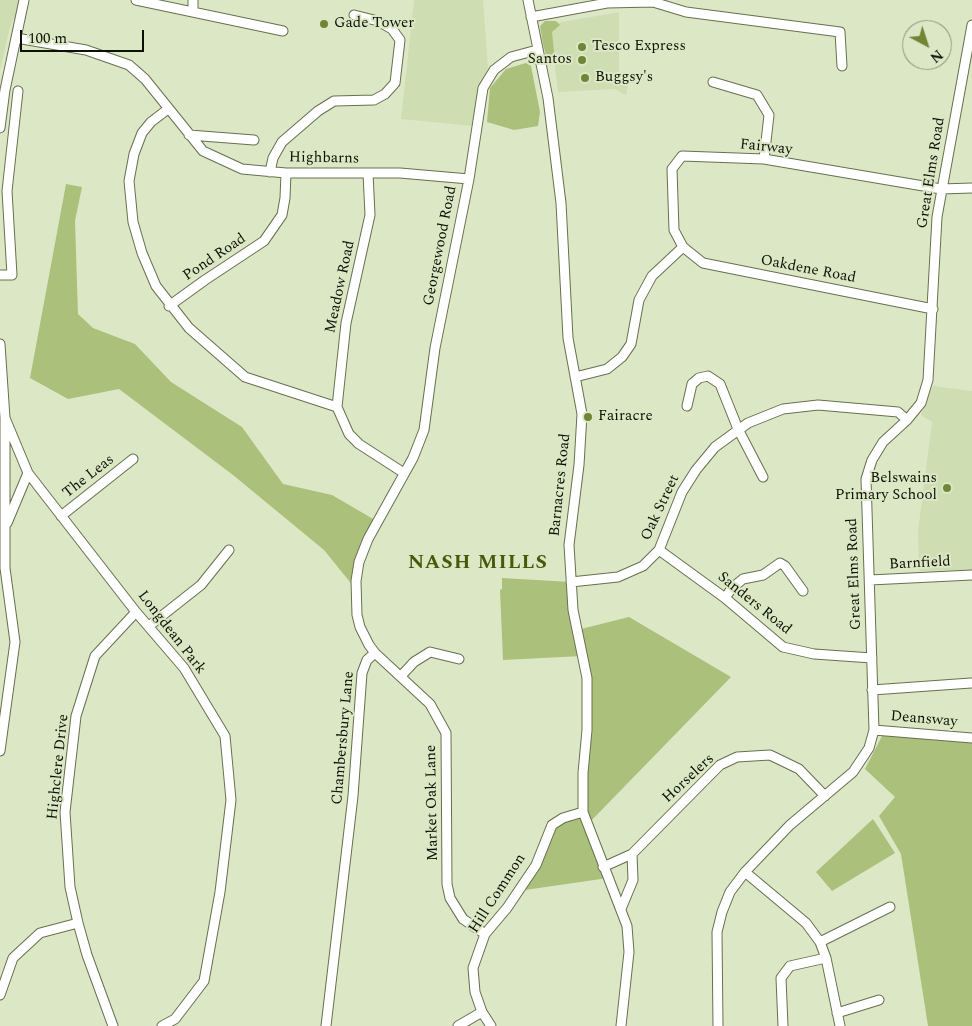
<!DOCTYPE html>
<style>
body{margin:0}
#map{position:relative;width:972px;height:1026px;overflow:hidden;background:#dce8c5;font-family:Spectral,serif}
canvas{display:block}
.north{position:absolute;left:902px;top:20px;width:50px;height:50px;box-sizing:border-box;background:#dce8c5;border:1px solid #899278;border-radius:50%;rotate:140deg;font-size:14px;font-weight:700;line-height:20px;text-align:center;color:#0d1005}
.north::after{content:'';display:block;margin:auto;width:18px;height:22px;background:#708536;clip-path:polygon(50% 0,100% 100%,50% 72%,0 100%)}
.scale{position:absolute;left:20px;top:30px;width:124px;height:22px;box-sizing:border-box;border:2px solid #0d1005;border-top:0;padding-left:6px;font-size:15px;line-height:18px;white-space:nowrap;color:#0d1005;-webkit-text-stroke:4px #dce8c5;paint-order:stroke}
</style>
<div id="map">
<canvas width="972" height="1026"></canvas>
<div class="north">N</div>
<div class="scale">100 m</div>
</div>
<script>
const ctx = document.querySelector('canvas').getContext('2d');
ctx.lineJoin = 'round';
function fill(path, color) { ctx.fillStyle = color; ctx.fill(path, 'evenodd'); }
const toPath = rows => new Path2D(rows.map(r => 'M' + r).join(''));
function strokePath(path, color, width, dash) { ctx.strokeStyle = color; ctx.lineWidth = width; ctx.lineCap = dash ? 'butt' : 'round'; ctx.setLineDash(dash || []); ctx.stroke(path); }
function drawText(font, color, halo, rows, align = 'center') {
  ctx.font = font + ' Spectral,serif'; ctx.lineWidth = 4; ctx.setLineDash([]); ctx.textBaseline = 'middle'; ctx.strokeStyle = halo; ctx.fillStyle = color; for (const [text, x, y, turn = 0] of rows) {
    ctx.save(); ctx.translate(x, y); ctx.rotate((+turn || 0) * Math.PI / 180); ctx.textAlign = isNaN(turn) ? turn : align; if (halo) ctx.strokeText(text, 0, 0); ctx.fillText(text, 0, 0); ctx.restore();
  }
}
const built = toPath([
 [0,0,20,0,16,19,13,19,9,31,0,71],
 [414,0,483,0,488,68,481,82,472,126,401,119],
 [619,12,619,73,630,78,626,95,615,89,558,92,550,24],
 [933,386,972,391,972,570,919,571,918,531,932,422,921,415]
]);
const green = toPath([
 [545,21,556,21,560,25,552,32,555,62,548,63,543,44,540,26],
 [526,63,531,66,540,112,538,126,514,130,487,122,490,88,506,69],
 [66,184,82,187,75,221,78,314,93,328,135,344,171,382,242,427,283,484,332,495,380,523,354,587,324,550,233,475,119,389,68,399,30,378],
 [502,578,571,582,577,630,629,617,731,677,587,825,608,878,518,891,552,825,583,812,587,730,582,656,503,660,500,590,502,589],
 [883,734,972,737,972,1026,928,1026,901,854,879,816,895,797,865,769],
 [873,819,895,853,832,891,816,872]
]);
const minor = toPath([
 [136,0,283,31],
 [193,0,193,12],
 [528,0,548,98,561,203,568,338,582,414,579,465,569,545,573,610,587,678,587,730,583,773,583,812,627,926,629,952,621,1026],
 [531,17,607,3,653,2,686,12,840,32,842,66],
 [16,38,86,50,129,65,145,79,203,151,242,169,286,173,400,173,469,179],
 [713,82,757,95,769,115,764,159],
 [168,109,151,122,142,133,134,154,129,181,133,222,142,253,156,286,189,328,245,377,337,407,349,434,359,444,404,473],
 [0,128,5,90,24,0],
 [189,135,254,140],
 [270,172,273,158,282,142,318,111,334,101,374,100,385,94,395,83,400,40,392,29,378,21,354,15],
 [0,275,12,275,7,191,18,91],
 [169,306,205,280,264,241,282,215,285,198,286,173],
 [933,309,703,263,683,247,674,230,672,169,682,156,764,159,941,189,972,188],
 [0,344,5,418,5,568,15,642,0,751],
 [575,377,607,369,622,357,631,344,639,300,652,276,683,247],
 [687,406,692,384,699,378,708,376,720,384,738,429,763,477],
 [337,407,346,323,370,215,368,173],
 [5,418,28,473,136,612,184,668,225,736,231,800,220,892,204,981,175,1019,162,1026],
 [61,516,133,459],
 [7,523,28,473],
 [659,550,725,598,783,647,814,654,872,658],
 [870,580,972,575],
 [571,582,618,577,643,566,659,550,682,492,696,470,715,447,748,423,783,409,818,405,898,412,907,420],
 [725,598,732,588,743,579,763,575,780,563,785,566,803,591],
 [149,626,201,585,229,550],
 [401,676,414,662,430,652,459,659],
 [872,690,971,683],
 [874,730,972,738],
 [603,867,632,854,720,765,737,757,770,755,799,769,825,796],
 [745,872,806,923,820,942,826,958,840,1026],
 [621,909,633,880,632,854],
 [485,934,463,919,450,898,447,884,446,733,430,704,375,653,369,645,360,627,357,615,356,581,359,562,368,539,413,458,424,430,435,348,469,179,483,88,494,70,511,57,537,50],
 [820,942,890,907],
 [0,995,13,958,40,933,78,923],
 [837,1013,879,1000],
 [113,1026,87,955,78,923,70,887,65,812,76,716,95,656,136,612],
 [326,1026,353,796,362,673,367,660,375,653],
 [458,1026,482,1012],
 [491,1026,482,1012,475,992,473,968,485,934,507,908,536,865,552,825,563,818,583,812],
 [718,1026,717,932,722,912,730,892,745,872,790,825,853,772,869,748,874,730,866,479,872,460,883,442,907,420,921,403,928,380,937,217,972,25],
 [783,1026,781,978,790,966,826,958]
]);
const markers = [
 [324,24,5,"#708536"],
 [582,47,5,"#708536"],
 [582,60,5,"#708536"],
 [585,78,5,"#708536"],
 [588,417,5,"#708536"],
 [947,488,5,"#708536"]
];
const poiNames = [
 ["Gade Tower",334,24],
 ["Tesco Express",592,47],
 ["Santos",572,60,"right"],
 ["Buggsy's",595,78],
 ["Fairacre",598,417],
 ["Belswains",937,479,"right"],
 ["Primary School",937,496,"right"]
];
const streetNames = [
 ["Fairway",766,148,6],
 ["Highbarns",324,159,1],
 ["Great Elms Road",932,173,-81],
 ["Georgewood Road",441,246,-79],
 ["Pond Road",215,258,-34],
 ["Oakdene Road",808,270,11],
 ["Meadow Road",341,287,-78],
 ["The Leas",89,477,-38],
 ["Barnacres Road",561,485,-84],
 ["Oak Street",661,508,-65],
 ["Barnfield",920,564,-3],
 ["Great Elms Road",855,574,-92],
 ["Sanders Road",754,604,39],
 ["Longdean Park",171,633,52],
 ["Deansway",924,720,5],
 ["Chambersbury Lane",344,738,-85],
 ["Highclere Drive",59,767,-84],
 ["Horselers",689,779,-43],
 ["Market Oak Lane",433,803,-91],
 ["Hill Common",498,894,-57]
];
const districtNames = [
 ["NASH MILLS",478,564]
];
fill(built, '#cfddb3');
fill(green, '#abc07b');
strokePath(minor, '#667050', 11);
strokePath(minor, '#fff', 9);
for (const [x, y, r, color] of markers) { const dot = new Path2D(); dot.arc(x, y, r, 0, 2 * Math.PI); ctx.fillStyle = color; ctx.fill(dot); strokePath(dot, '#dce8c5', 2); }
drawText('15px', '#0d1005', '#dce8c5', poiNames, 'left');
drawText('15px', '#0d1005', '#dce8c5', streetNames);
ctx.letterSpacing = '1px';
drawText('bold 20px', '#48590b', '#dce8c5', districtNames);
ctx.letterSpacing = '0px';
</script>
